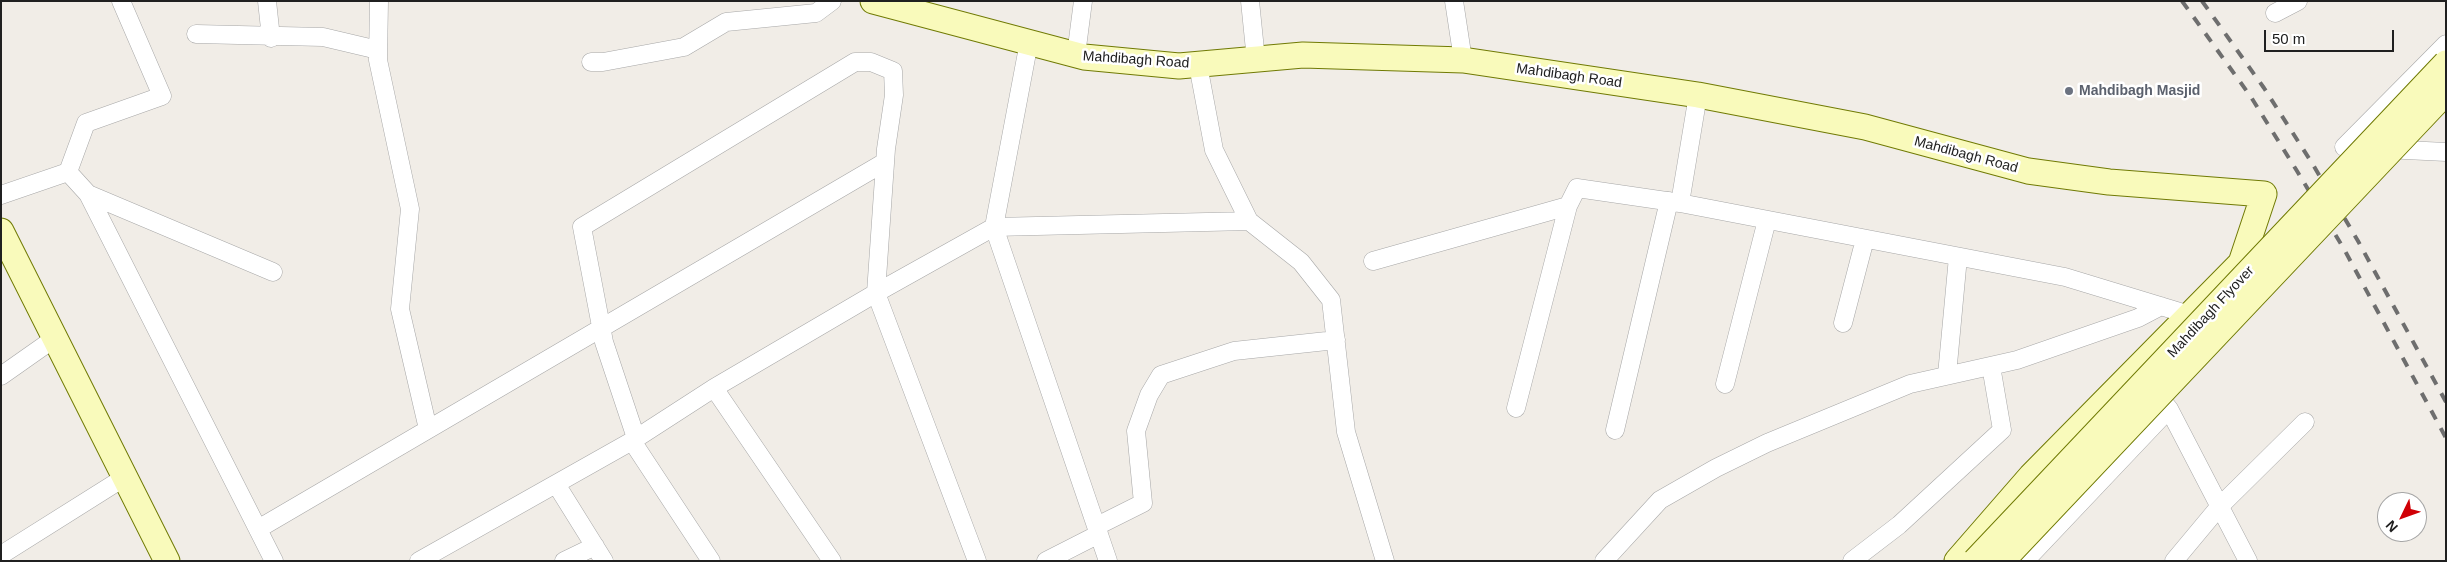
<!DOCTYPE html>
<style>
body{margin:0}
#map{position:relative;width:2447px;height:562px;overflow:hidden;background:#f1ede7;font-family:Arial,sans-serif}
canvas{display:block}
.frame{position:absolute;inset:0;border:2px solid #202020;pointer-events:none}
.north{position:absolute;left:2377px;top:492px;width:50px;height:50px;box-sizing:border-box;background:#fff;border:1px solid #a6a6a6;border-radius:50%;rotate:228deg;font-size:14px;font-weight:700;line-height:20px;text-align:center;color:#202020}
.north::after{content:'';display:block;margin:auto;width:18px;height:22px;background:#d00006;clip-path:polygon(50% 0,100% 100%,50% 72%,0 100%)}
.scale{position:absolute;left:2264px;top:30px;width:130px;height:22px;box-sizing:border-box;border:2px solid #202020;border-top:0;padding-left:6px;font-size:15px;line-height:18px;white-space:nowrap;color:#202020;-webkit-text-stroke:4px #fff;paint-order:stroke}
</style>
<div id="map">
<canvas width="2447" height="562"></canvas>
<div class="frame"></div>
<div class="north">N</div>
<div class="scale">50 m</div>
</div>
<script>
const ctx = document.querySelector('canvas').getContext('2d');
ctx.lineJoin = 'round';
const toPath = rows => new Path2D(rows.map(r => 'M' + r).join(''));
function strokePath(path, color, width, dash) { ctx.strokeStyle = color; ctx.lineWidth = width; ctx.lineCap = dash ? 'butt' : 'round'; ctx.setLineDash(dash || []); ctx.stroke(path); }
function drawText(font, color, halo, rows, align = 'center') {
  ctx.font = font + ' Arial,sans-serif'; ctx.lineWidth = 5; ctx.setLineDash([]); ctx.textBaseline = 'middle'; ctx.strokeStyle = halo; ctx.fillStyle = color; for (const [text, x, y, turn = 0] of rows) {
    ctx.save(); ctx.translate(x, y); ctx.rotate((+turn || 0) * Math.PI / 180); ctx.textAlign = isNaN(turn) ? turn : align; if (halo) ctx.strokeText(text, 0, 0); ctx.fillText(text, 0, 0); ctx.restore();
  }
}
const street = toPath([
 [267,1,271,38],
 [379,1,378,60,410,209,400,309,428,429],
 [1250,1,1256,60],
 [1454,1,1463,60],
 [2275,13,2298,1],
 [196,34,323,37,378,50],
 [1029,42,994,227,1249,221,1214,150,1198,65],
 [1076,55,1083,1],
 [591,62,603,62,684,47,726,22,816,13,832,1],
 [1698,95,1680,203,2065,277,2190,315],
 [2344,147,2446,44],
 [2385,149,2446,152],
 [68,172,86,123,162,96,121,1],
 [1,195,68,172,88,194],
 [1249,221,1301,262,1331,300,1346,432,1385,561],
 [1373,261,1568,206],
 [273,272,88,194,274,561],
 [1843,323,1865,239],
 [1947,375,1958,257],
 [1,376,55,338],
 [1725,384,1767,220],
 [2151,387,2169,409,2248,561],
 [1516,408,1568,206,1577,188,1680,203],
 [1615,430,1669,201],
 [636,438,604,342,582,227,855,62,871,62,893,71,894,95,886,149,876,293,977,561],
 [632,441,711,561],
 [556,484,604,561],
 [1097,526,1143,503,1136,431,1149,395,1161,375,1234,351,1336,340],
 [258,529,885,162],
 [1,555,125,477],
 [419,561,632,441,714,388],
 [564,561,595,546],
 [832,561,714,388,876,293,994,227,1108,561],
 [1046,561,1099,534],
 [1604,561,1660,500,1716,468,1767,443,1910,384,2017,360,2138,318,2161,306],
 [1852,561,1899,525,2002,430,1991,366],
 [2025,561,2169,409],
 [2174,561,2219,507,2305,422]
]);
const secondary = toPath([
 [873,1,1084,57,1179,66,1303,55,1463,60,1698,95,1865,127,2028,171,2109,182,2264,194,2241,263,2031,476,1957,561],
 [1,231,167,561]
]);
const rail = toPath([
 [2182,1,2251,97,2297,171,2344,249,2446,438],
 [2202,1,2264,88,2312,163,2358,241,2446,402]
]);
const secondaryBridge = toPath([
 [1975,561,2446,63],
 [2002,561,2446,92]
]);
const markers = [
 [2069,91,5,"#6b7280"]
];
const streetNames = [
 ["Mahdibagh Road",1136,60,4],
 ["Mahdibagh Road",1569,76,8],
 ["Mahdibagh Road",1966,155,15],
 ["Mahdibagh Flyover",2211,312,-47]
];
const worshipNames = [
 ["Mahdibagh Masjid",2079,91]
];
strokePath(street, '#a7a7a7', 19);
strokePath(secondary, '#707a04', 27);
strokePath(street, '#fff', 18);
strokePath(secondary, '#f9fabb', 25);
strokePath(rail, '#6e6e6e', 4, [10, 10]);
strokePath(secondaryBridge, '#707a04', 27, []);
strokePath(secondaryBridge, '#f9fabb', 25);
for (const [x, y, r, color] of markers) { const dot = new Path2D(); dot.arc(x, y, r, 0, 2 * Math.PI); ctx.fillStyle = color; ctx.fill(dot); strokePath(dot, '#fff', 2); }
drawText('14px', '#202020', '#fff', streetNames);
drawText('bold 14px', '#5b616d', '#fff', worshipNames, 'left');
</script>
